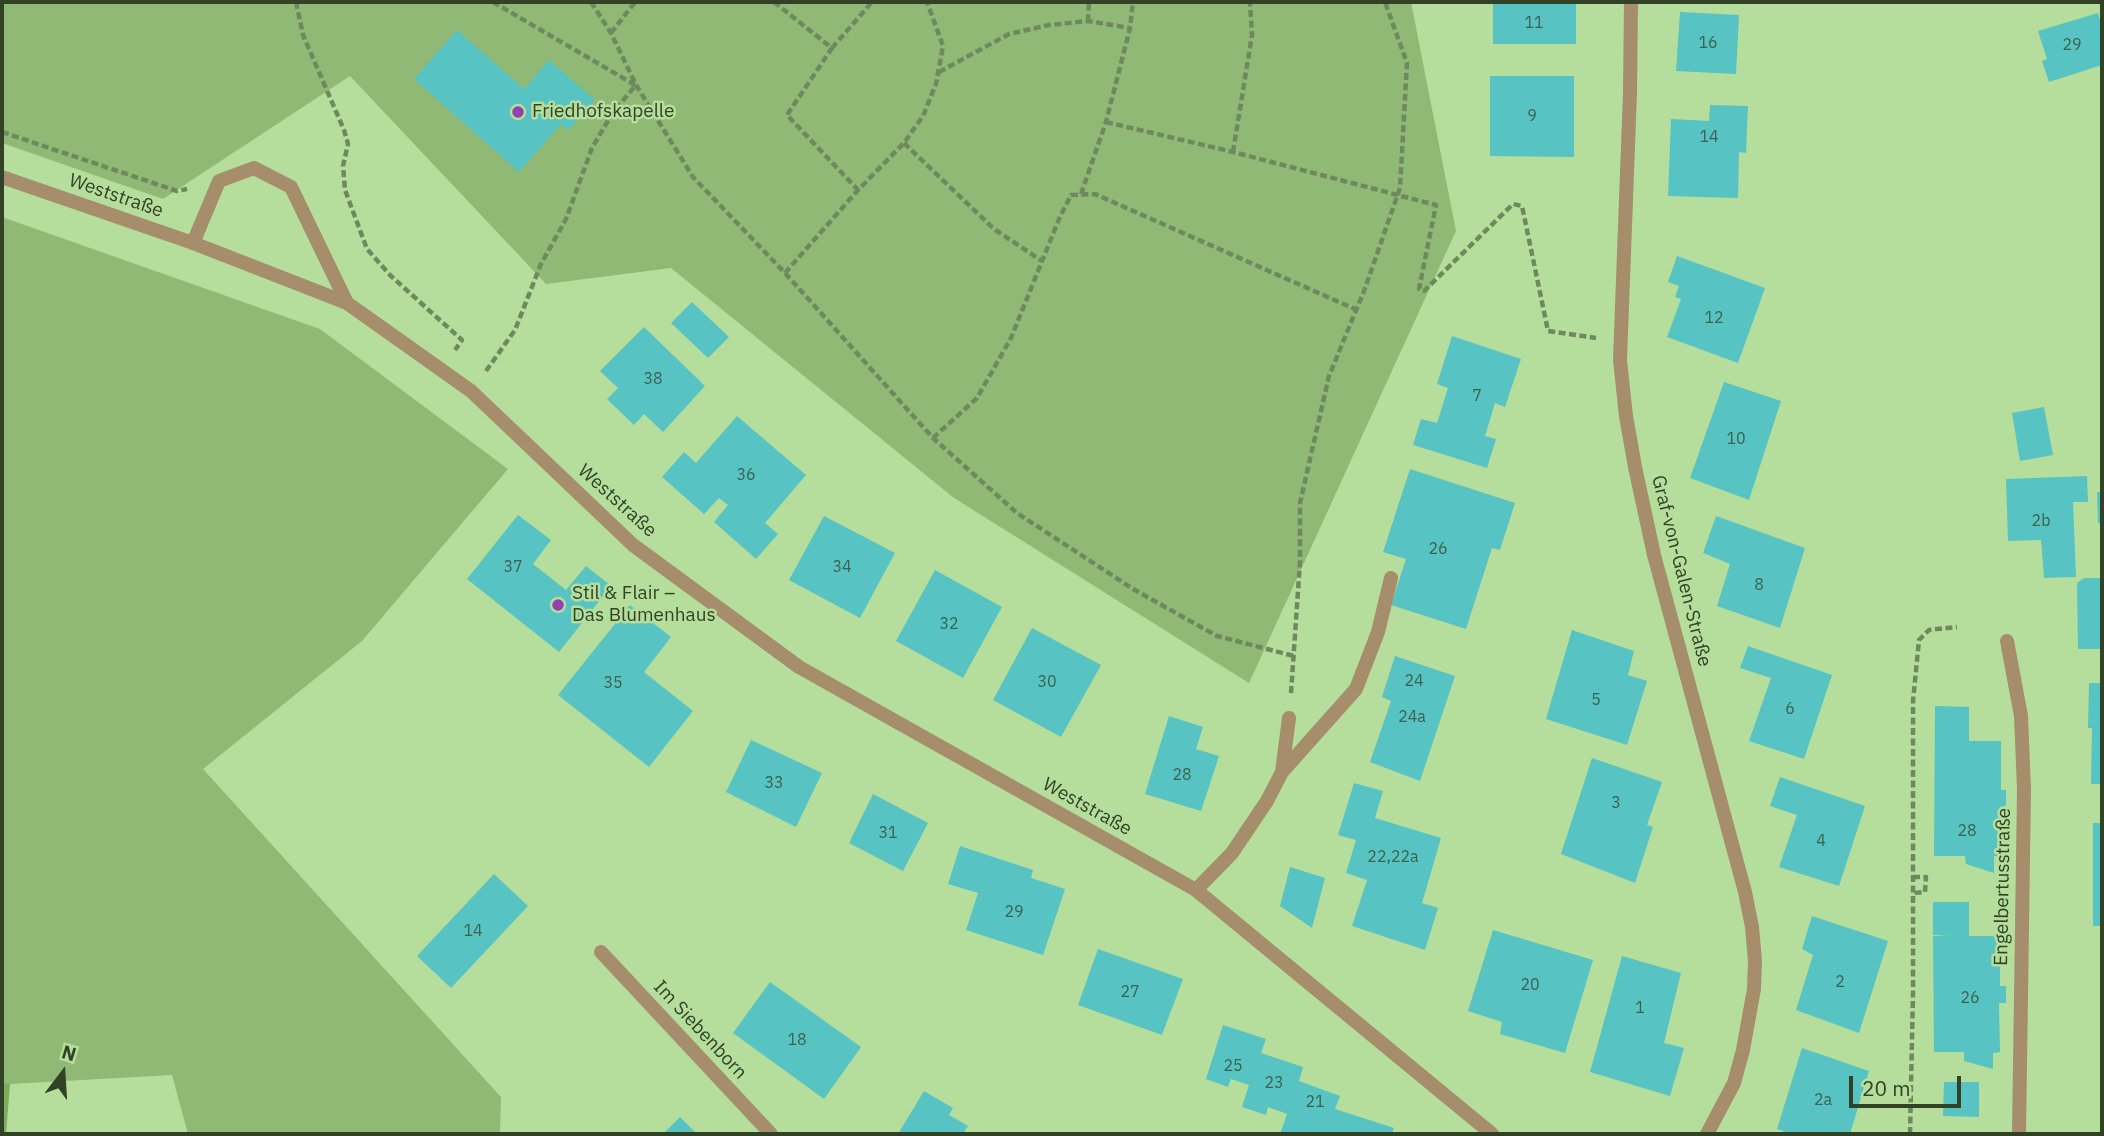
<!DOCTYPE html>
<meta charset="utf-8">
<style>
body{margin:0}
#map{position:relative;width:2104px;height:1136px;overflow:hidden;background:#b5de9c;font-family:"IBM Plex Sans",sans-serif}
canvas{display:block}
.frame{position:absolute;inset:0;border:4px solid #324227;pointer-events:none}
.north{position:absolute;left:28px;top:1038px;width:70px;height:70px;-webkit-text-stroke:5px #b5de9c;paint-order:stroke;rotate:17deg;font-size:19px;font-weight:700;line-height:28px;text-align:center;color:#324227}
.north::after{content:'';display:block;margin:auto;width:24px;height:32px;background:#324227;clip-path:polygon(50% 0,100% 100%,50% 72%,0 100%)}
.scale{position:absolute;left:1849px;top:1076px;width:112px;height:32px;box-sizing:border-box;border:4px solid #324227;border-top:0;padding-left:9px;font-size:21px;line-height:24px;white-space:nowrap;color:#324227;-webkit-text-stroke:5px #b5de9c;paint-order:stroke}
</style>
<div id="map">
<canvas width="2104" height="1136"></canvas>
<div class="frame"></div>
<div class="north">N</div>
<div class="scale">20 m</div>
</div>
<script>
const ctx = document.querySelector('canvas').getContext('2d');
ctx.lineJoin = 'round';
function fill(path, color) { ctx.fillStyle = color; ctx.fill(path, 'evenodd'); }
const toPath = rows => new Path2D(rows.map(r => 'M' + r).join(''));
function strokePath(path, color, width, dash) { ctx.strokeStyle = color; ctx.lineWidth = width; ctx.lineCap = dash ? 'butt' : 'round'; ctx.setLineDash(dash || []); ctx.stroke(path); }
function drawText(font, color, halo, rows, align = 'center') {
  ctx.font = font + ' "IBM Plex Sans",sans-serif'; ctx.lineWidth = 5; ctx.setLineDash([]); ctx.textBaseline = 'middle'; ctx.strokeStyle = halo; ctx.fillStyle = color; for (const [text, x, y, turn = 0] of rows) {
    ctx.save(); ctx.translate(x, y); ctx.rotate((+turn || 0) * Math.PI / 180); ctx.textAlign = isNaN(turn) ? turn : align; if (halo) ctx.strokeText(text, 0, 0); ctx.fillText(text, 0, 0); ctx.restore();
  }
}
const green = toPath([
 [2,2,1411,2,1456,231,1249,683,954,498,671,268,546,284,350,76,163,199,2,143],
 [2,217,320,329,508,469,362,641,203,769,501,1097,500,1134,188,1134,172,1075,10,1084,2,1082]
]);
const forest = toPath([
 [2,1082,10,1084,6,1134,2,1134]
]);
const building = toPath([
 [1493,2,1576,2,1576,44,1493,44],
 [1680,12,1739,15,1736,74,1676,71],
 [2098,13,2102,27,2102,65,2049,82,2042,61,2047,59,2038,31],
 [457,30,524,89,549,60,595,100,568,130,561,124,519,172,414,79],
 [1490,76,1574,76,1574,157,1490,156],
 [1710,105,1748,106,1746,153,1739,152,1738,198,1668,196,1671,119,1709,121],
 [1677,256,1765,288,1738,363,1667,337,1681,299,1675,297,1679,286,1668,282],
 [692,302,729,337,708,358,671,323],
 [644,327,705,386,663,432,644,414,634,425,607,399,618,388,600,371],
 [1452,336,1521,359,1505,407,1495,403,1485,436,1496,439,1487,468,1413,445,1421,419,1437,423,1448,388,1437,384],
 [1724,382,1781,401,1749,500,1690,478],
 [2044,407,2053,455,2020,461,2012,413],
 [737,416,806,475,765,523,778,534,756,559,714,522,728,505,719,498,704,514,662,477,684,452,696,463],
 [1410,469,1515,503,1500,550,1492,548,1466,629,1391,605,1406,559,1383,552],
 [2087,476,2088,502,2073,502,2076,577,2044,578,2041,540,2008,541,2006,479],
 [2097,492,2102,492,2102,523,2098,523],
 [518,515,551,540,533,564,566,590,586,566,611,586,559,652,467,579],
 [824,516,895,553,860,618,789,580],
 [1716,516,1805,548,1780,628,1717,606,1730,564,1703,553],
 [935,570,1002,607,963,678,896,641],
 [2084,578,2102,578,2102,649,2078,649,2077,583],
 [630,605,671,637,644,672,693,711,649,767,558,695],
 [1032,628,1101,665,1061,737,993,700],
 [1572,630,1634,651,1628,675,1647,681,1627,745,1546,719],
 [1748,646,1832,675,1804,759,1749,741,1771,678,1740,668],
 [1395,656,1455,676,1420,781,1370,762,1391,701,1382,697],
 [2089,683,2102,683,2102,784,2091,784,2092,728,2088,728],
 [1935,706,1969,707,1969,741,2001,741,2001,790,2006,790,2006,806,2000,807,2000,856,1994,856,1994,873,1966,864,1965,856,1934,856],
 [1169,716,1203,727,1196,749,1219,756,1201,811,1145,794],
 [751,740,822,773,796,827,726,792],
 [1592,758,1662,782,1647,825,1653,827,1635,883,1561,854],
 [1780,777,1865,806,1839,886,1779,867,1797,815,1770,806],
 [1354,783,1383,791,1375,818,1441,838,1422,903,1438,908,1425,950,1352,926,1367,880,1346,873,1356,840,1338,835],
 [873,794,928,823,903,871,849,843],
 [2093,823,2102,823,2102,926,2093,926],
 [960,846,1033,870,1031,878,1065,889,1043,955,966,930,978,893,948,884],
 [1290,867,1325,878,1312,928,1280,906],
 [494,874,528,906,451,988,417,956],
 [1933,902,1969,902,1969,936,2000,936,2000,986,2006,986,2006,1003,1999,1003,2000,1052,1993,1053,1993,1069,1964,1061,1964,1052,1934,1052,1933,936,1950,935,1933,935],
 [1812,916,1888,941,1859,1033,1796,1010,1813,955,1802,949],
 [1493,930,1593,960,1565,1053,1500,1034,1502,1022,1468,1011],
 [1098,949,1183,979,1162,1035,1078,1005],
 [1622,956,1681,973,1664,1043,1684,1048,1670,1096,1590,1072],
 [770,982,861,1047,824,1099,733,1033],
 [1223,1025,1266,1039,1261,1053,1303,1067,1299,1081,1340,1096,1335,1109,1394,1128,1392,1134,1280,1134,1287,1114,1268,1107,1266,1115,1242,1107,1249,1085,1231,1079,1228,1087,1206,1079],
 [1802,1048,1869,1071,1850,1134,1791,1134,1777,1129],
 [1944,1082,1979,1082,1979,1117,1943,1116],
 [924,1091,953,1108,949,1115,968,1126,963,1134,898,1134],
 [680,1117,697,1134,663,1134]
]);
const path = toPath([
 [296,2,303,35,344,130,348,144,343,166,345,190,367,249,391,276,462,340,455,350],
 [493,2,635,85],
 [591,2,611,33,636,85,693,177,785,273,933,438,1017,513,1133,589,1217,636,1294,656],
 [774,2,832,48,787,115,858,190],
 [1088,21,1089,2],
 [611,33,635,2],
 [832,48,872,2],
 [939,72,1009,34,1049,25,1088,21,1130,28],
 [1106,122,1233,152,1436,205,1419,289,1424,291,1513,204,1522,206,1548,331,1596,338],
 [2,132,177,191,187,189],
 [904,143,994,229,1042,261],
 [1233,152,1252,35,1250,2],
 [1081,194,1106,122,1130,28,1133,2],
 [785,273,858,190,904,143,923,116,936,84,943,46,927,2],
 [486,371,515,330,541,264,566,219,592,148,612,114,635,86],
 [933,438,977,398,1011,338,1059,219,1071,195,1095,194,1357,310],
 [1291,693,1300,562,1300,503,1329,376,1364,291,1400,188,1407,63,1385,2],
 [1913,877,1926,877,1925,892,1913,893],
 [1910,1134,1913,993,1913,701,1919,640,1929,630,1957,627]
]);
const service = toPath([
 [193,243,219,181,254,168,291,187,347,303]
]);
const minor = toPath([
 [1631,2,1630,93,1620,360,1626,416,1635,467,1654,555,1745,892,1752,927,1755,961,1754,989,1743,1050,1734,1083,1707,1134],
 [2,177,193,243,347,303,471,391,633,545,799,667,1196,890,1492,1134],
 [2007,641,2021,716,2024,789,2019,1134],
 [1282,772,1356,689,1378,632,1391,578],
 [1196,890,1232,853,1267,801,1282,772,1289,718],
 [601,952,771,1134]
]);
const markers = [
 [518,112,7,"#9042b3"],
 [558,605,7,"#9042b3"]
];
const numberNames = [
 ["11",1534,23],
 ["16",1708,43],
 ["29",2072,45],
 ["9",1532,116],
 ["14",1709,137],
 ["12",1714,318],
 ["38",653,379],
 ["7",1477,396],
 ["10",1736,439],
 ["36",746,475],
 ["2b",2041,521],
 ["26",1438,549],
 ["37",513,567],
 ["34",842,567],
 ["8",1759,585],
 ["32",949,624],
 ["24",1414,681],
 ["30",1047,682],
 ["35",613,683],
 ["5",1596,700],
 ["6",1790,709],
 ["24a",1412,717],
 ["28",1182,775],
 ["33",774,783],
 ["3",1616,803],
 ["28",1967,831],
 ["31",888,833],
 ["4",1821,841],
 ["22,22a",1393,857],
 ["29",1014,912],
 ["14",473,931],
 ["2",1840,982],
 ["20",1530,985],
 ["27",1130,992],
 ["26",1970,998],
 ["1",1640,1008],
 ["18",797,1040],
 ["25",1233,1066],
 ["23",1274,1083],
 ["2a",1823,1100],
 ["21",1315,1102]
];
const poiNames = [
 ["Friedhofskapelle",532,112],
 ["Stil & Flair –",572,594],
 ["Das Blumenhaus",572,616]
];
const streetNames = [
 ["Weststraße",116,196,19],
 ["Weststraße",617,501,42],
 ["Graf-von-Galen-Straße",1681,571,76],
 ["Weststraße",1087,807,29],
 ["Engelbertusstraße",2003,887,-89],
 ["Im Siebenborn",700,1030,47]
];
fill(green, '#90b975');
fill(forest, '#7cae5b');
fill(building, '#57c3c2');
strokePath(path, '#6e895d', 4.5, [7, 3.5]);
strokePath(service, '#a68d6b', 14);
strokePath(minor, '#a68d6b', 14);
for (const [x, y, r, color] of markers) { const dot = new Path2D(); dot.arc(x, y, r, 0, 2 * Math.PI); ctx.fillStyle = color; ctx.fill(dot); strokePath(dot, '#b5de9c', 2.5); }
drawText('16px', '#3b624e', null, numberNames);
drawText('19px', '#324227', '#b5de9c', poiNames, 'left');
drawText('19px', '#324227', '#b5de9c', streetNames);
</script>
